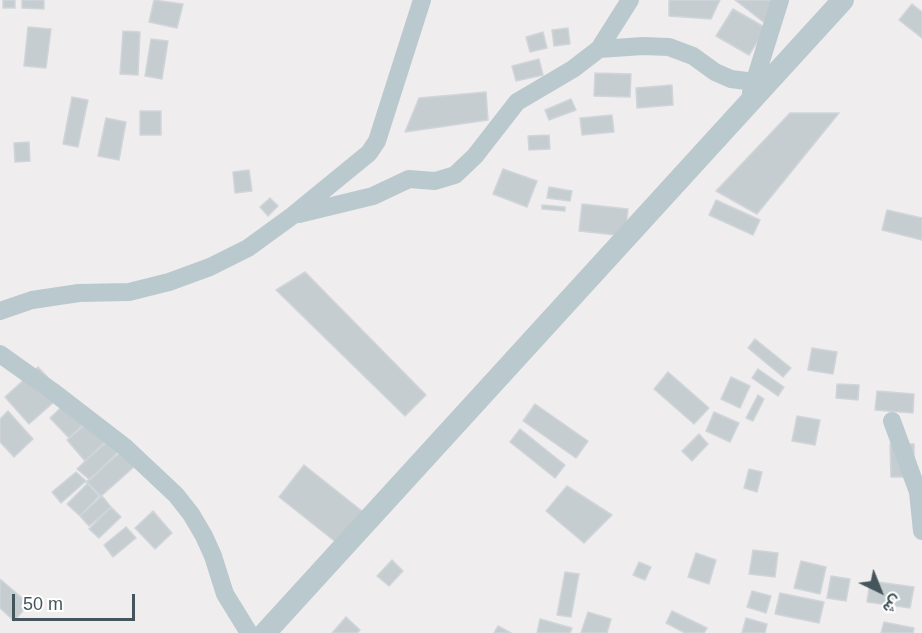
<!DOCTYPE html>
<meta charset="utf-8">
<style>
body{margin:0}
#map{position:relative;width:922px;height:633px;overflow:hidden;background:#f0edee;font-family:Arial,Vazirmatn,sans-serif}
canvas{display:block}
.north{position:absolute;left:850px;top:561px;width:60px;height:60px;-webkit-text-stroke:4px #fff;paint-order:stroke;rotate:137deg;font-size:16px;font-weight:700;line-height:24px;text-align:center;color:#44565c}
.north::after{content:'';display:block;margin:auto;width:21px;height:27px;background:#44565c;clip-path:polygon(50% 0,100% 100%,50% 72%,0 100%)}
.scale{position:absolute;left:12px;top:594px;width:123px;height:27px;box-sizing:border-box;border:3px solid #44565c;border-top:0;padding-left:8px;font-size:18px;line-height:21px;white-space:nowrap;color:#44565c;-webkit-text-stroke:4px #fff;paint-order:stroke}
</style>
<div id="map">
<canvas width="922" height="633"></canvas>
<div class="north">ش</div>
<div class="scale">50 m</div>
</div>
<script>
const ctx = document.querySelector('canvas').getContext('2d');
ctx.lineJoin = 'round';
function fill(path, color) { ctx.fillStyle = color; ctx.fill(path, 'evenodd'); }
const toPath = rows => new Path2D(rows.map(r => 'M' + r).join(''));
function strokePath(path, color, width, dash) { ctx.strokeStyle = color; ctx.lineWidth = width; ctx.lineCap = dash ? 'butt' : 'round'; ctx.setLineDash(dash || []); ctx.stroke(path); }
const building = toPath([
 [3,0,15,0,15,8,3,8,3,0],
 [22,0,44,0,44,9,22,8,22,0],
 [154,0,183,4,177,28,149,22,154,0],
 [669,0,720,0,711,19,669,16,669,0],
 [735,0,783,0,766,24,735,0],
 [912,4,922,12,922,38,899,20,912,4],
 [733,9,766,28,749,55,716,36,733,9],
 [28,27,51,29,46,68,24,66,28,27],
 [568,28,570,44,554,46,552,30,568,28],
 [123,31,140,32,138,75,120,74,123,31],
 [543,32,547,48,530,52,526,37,543,32],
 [151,39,168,41,162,79,145,76,151,39],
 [539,59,543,75,516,81,512,66,539,59],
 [595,73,631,74,630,97,594,96,595,73],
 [672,85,673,105,637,108,636,88,672,85],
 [486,92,488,120,405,132,419,98,486,92],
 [72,97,88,100,78,147,63,144,72,97],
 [571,99,576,110,549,120,545,110,571,99],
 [140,111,161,111,161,135,140,135,140,111],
 [790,113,839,113,757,214,716,191,790,113],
 [612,115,614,132,582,135,580,118,612,115],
 [106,118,126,122,119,160,98,156,106,118],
 [549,135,550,149,529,150,528,136,549,135],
 [29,142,30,161,15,162,14,143,29,142],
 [503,169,537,181,527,207,493,194,503,169],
 [249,170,252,191,235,193,233,172,249,170],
 [549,187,572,191,570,201,547,198,549,187],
 [270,198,278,206,268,216,260,207,270,198],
 [716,200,760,220,753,235,709,215,716,200],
 [582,204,628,209,625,236,579,231,582,204],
 [542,205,565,207,565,211,542,209,542,205],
 [887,210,922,218,922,240,882,230,887,210],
 [305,272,426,395,405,416,276,290,305,272],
 [755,339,791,368,783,377,748,348,755,339],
 [812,348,837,352,833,374,808,370,812,348],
 [38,367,63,394,29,424,5,397,38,367],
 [758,369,784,387,778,396,752,378,758,369],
 [668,372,709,408,694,424,654,389,668,372],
 [731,377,750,386,740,408,721,399,731,377],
 [837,384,859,385,858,400,836,398,837,384],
 [877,391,914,394,913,413,875,410,877,391],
 [758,395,764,399,753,421,746,418,758,395],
 [70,399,89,419,69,438,50,418,70,399],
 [535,404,588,441,576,458,523,421,535,404],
 [8,411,33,439,14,457,0,442,0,419,8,411],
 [714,412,739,423,730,442,706,431,714,412],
 [797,416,820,420,815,445,792,441,797,416],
 [91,420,108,441,85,461,67,440,91,420],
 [520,429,565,465,555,478,510,442,520,429],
 [699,434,708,444,692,461,682,451,699,434],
 [107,440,118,452,90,480,77,469,107,440],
 [890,444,914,444,914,477,891,477,890,444],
 [122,451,135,466,100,497,86,482,122,451],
 [304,465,367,515,342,547,279,497,304,465],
 [749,469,762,472,757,492,744,488,749,469],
 [76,472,86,481,61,503,52,492,76,472],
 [88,483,100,495,80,516,67,504,88,483],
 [567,486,612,515,584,543,546,511,567,486],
 [102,496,111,507,89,526,80,516,102,496],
 [111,507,121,517,99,538,89,529,111,507],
 [153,511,172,533,155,549,135,528,153,511],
 [126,527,136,538,113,557,104,545,126,527],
 [753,550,778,553,775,577,749,574,753,550],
 [696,553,716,560,709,584,688,577,696,553],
 [392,560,403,571,389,586,377,576,392,560],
 [801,561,826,567,820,594,794,588,801,561],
 [639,562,651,567,645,580,633,575,639,562],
 [565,572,579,574,571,617,557,615,565,572],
 [831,576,850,579,846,601,827,598,831,576],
 [0,579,29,604,14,621,0,608,0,579],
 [870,581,914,587,910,608,867,602,870,581],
 [752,591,771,596,766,613,747,607,752,591],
 [780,593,824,602,819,623,775,614,780,593],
 [672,611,707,628,704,633,685,633,666,623,672,611],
 [588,612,611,619,607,633,581,633,588,612],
 [346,617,360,630,357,633,332,633,346,617],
 [746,618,767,624,765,633,742,633,746,618],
 [540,619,572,628,570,633,537,633,540,619],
 [884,622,914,628,913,633,881,633,884,622],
 [498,626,511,633,494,633,498,626]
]);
const minor = toPath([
 [599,49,643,46,669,47,693,56,715,72,731,79,754,82],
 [751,93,780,0],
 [299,214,373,196,409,179,435,181,455,175,475,156,517,102,573,69,599,49,630,0],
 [0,311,32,300,79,293,129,292,169,282,210,267,248,248,292,216,369,153,377,141,422,0],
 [0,354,52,391,126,448,176,495,191,514,204,536,213,556,225,594,249,633],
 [892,421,918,492,922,531]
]);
const tertiary = toPath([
 [265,633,843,0]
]);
fill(building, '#c6cdd1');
strokePath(building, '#d0d5da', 1.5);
strokePath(minor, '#bac9ce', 18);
strokePath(tertiary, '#bac9ce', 22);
</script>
